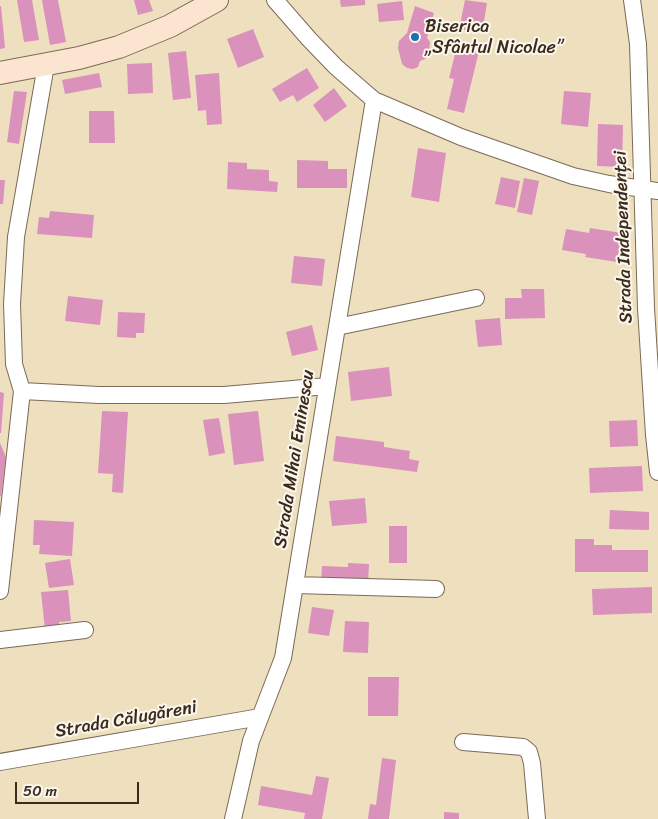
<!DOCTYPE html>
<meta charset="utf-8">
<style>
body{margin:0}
#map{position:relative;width:658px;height:819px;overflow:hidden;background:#eee0be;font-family:Sriracha,sans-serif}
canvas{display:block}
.scale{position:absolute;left:15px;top:782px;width:124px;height:22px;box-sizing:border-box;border:2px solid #3b2a1e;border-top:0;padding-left:6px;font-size:15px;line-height:18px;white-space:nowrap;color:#3b2a1e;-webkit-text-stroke:4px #fbf7ec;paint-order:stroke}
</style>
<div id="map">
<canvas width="658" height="819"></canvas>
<div class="scale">50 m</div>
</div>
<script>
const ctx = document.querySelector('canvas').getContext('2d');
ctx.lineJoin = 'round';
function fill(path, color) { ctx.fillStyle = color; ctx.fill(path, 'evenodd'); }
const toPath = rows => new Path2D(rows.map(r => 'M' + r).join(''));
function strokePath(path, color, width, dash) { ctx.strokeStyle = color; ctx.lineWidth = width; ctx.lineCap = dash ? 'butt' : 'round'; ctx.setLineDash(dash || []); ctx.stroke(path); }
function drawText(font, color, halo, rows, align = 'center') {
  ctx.font = font + ' Sriracha,sans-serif'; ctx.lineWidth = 4; ctx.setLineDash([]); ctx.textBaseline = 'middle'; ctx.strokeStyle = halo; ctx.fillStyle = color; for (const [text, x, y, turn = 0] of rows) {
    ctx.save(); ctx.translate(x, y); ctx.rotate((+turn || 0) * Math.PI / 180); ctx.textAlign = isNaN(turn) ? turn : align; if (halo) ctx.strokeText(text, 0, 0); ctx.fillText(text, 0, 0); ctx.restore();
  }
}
const building = toPath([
 [17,0,32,0,39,40,24,42],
 [42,0,58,0,66,42,50,45],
 [134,0,149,0,153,11,138,15],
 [340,0,365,0,365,5,341,7],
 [465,0,487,3,482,33,459,29],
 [402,1,404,20,379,22,377,4],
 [0,6,1,6,5,48,0,49],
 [415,6,434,13,427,38,430,42,429,54,425,59,420,61,418,67,413,69,407,68,402,64,398,48,399,41,407,33],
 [253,29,264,57,238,68,227,39],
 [457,46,479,51,464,113,447,109,454,79,449,78],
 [186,51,191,98,173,100,168,53],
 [152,63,153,93,128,94,127,64],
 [307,68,319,88,297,102,293,95,280,102,272,89],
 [99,73,102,87,65,94,62,80],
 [219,73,222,124,207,125,206,110,198,111,195,75],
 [334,88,347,106,325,122,313,105],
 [14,91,27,92,19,144,7,142],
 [564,91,591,93,588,127,561,124],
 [89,111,114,111,115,143,89,143],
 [598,124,623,125,622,167,597,166],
 [418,148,446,153,439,202,411,197],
 [297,160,328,161,328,169,347,169,347,188,297,188],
 [228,162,247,163,247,169,269,170,269,181,278,182,277,192,227,189],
 [501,177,520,181,515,208,495,204],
 [524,178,539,181,532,215,517,212],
 [0,180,5,180,3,204,0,204],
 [50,211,94,215,92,238,37,234,39,217,49,218],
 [590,228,622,233,617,262,585,257,586,254,562,250,566,229,589,233],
 [294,256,325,259,322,286,291,283],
 [521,289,544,289,545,318,505,319,505,298,522,298],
 [68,296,103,300,100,325,65,321],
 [118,312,145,313,144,333,136,333,136,338,117,337],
 [500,318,502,345,478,347,475,320],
 [312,325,318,350,292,356,286,332],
 [389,367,392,396,351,401,348,372],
 [0,392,4,393,1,433,0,433],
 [102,411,128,412,123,493,112,492,113,474,98,473],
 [258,411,264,461,234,465,228,414],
 [219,418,225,453,209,456,203,420],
 [637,420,638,446,610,447,609,421],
 [336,436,384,442,384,447,410,451,409,459,419,461,417,472,333,461],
 [0,443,6,457,1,496,0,496],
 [642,466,643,491,590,493,589,468],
 [365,498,367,523,332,526,329,501],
 [610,510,649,512,649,530,609,529],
 [34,520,74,522,72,556,39,554,40,545,33,545],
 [389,526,407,526,407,563,389,563],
 [575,539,594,539,594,545,612,545,612,550,648,550,648,572,575,572],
 [70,559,74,585,49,588,45,563],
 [348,563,369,564,368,584,321,583,322,566,348,567],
 [652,587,652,613,593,615,592,589],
 [68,590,71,621,59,622,60,629,45,630,41,592],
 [312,607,334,610,329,636,308,633],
 [345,621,369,622,368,653,343,652],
 [368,677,399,677,398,716,368,716],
 [382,758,396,760,389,819,368,819,370,804,376,805],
 [316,776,329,778,322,819,304,819,305,813,258,805,261,786,312,795],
 [444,812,459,813,459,819,444,819]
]);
const minor = toPath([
 [275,0,309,39,336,67,374,100,461,137,573,176,609,184,658,191],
 [632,0,638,44,646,308,654,435,658,472],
 [337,327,476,298],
 [22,391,99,395,224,395,327,386],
 [295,585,436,589],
 [0,591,22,391,14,364,12,304,16,237,46,65],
 [0,640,85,630],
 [463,742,523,747,529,752,532,763,537,819],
 [0,762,260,717],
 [233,819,251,741,283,658,374,100]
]);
const secondary = toPath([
 [0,73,79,58,119,47,170,26,217,0]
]);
const markers = [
 [415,37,5,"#1f6fb2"]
];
const poiNames = [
 ["Biserica",425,27],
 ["„Sfântul Nicolae”",425,48]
];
const streetNames = [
 ["Strada Independenței",624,237,-92],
 ["Strada Mihai Eminescu",295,459,-81],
 ["Strada Călugăreni",126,720,-10]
];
fill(building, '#da91bb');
strokePath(minor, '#7a6a56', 18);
strokePath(secondary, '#7a6a56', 24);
strokePath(minor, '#fff', 16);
strokePath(secondary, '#fce5d0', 22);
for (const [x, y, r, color] of markers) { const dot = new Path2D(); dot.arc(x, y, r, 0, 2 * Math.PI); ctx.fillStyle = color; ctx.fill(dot); strokePath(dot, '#fbf7ec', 2); }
drawText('18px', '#3b2a1e', '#fbf7ec', poiNames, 'left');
drawText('18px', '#3b2a1e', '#fbf7ec', streetNames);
</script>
